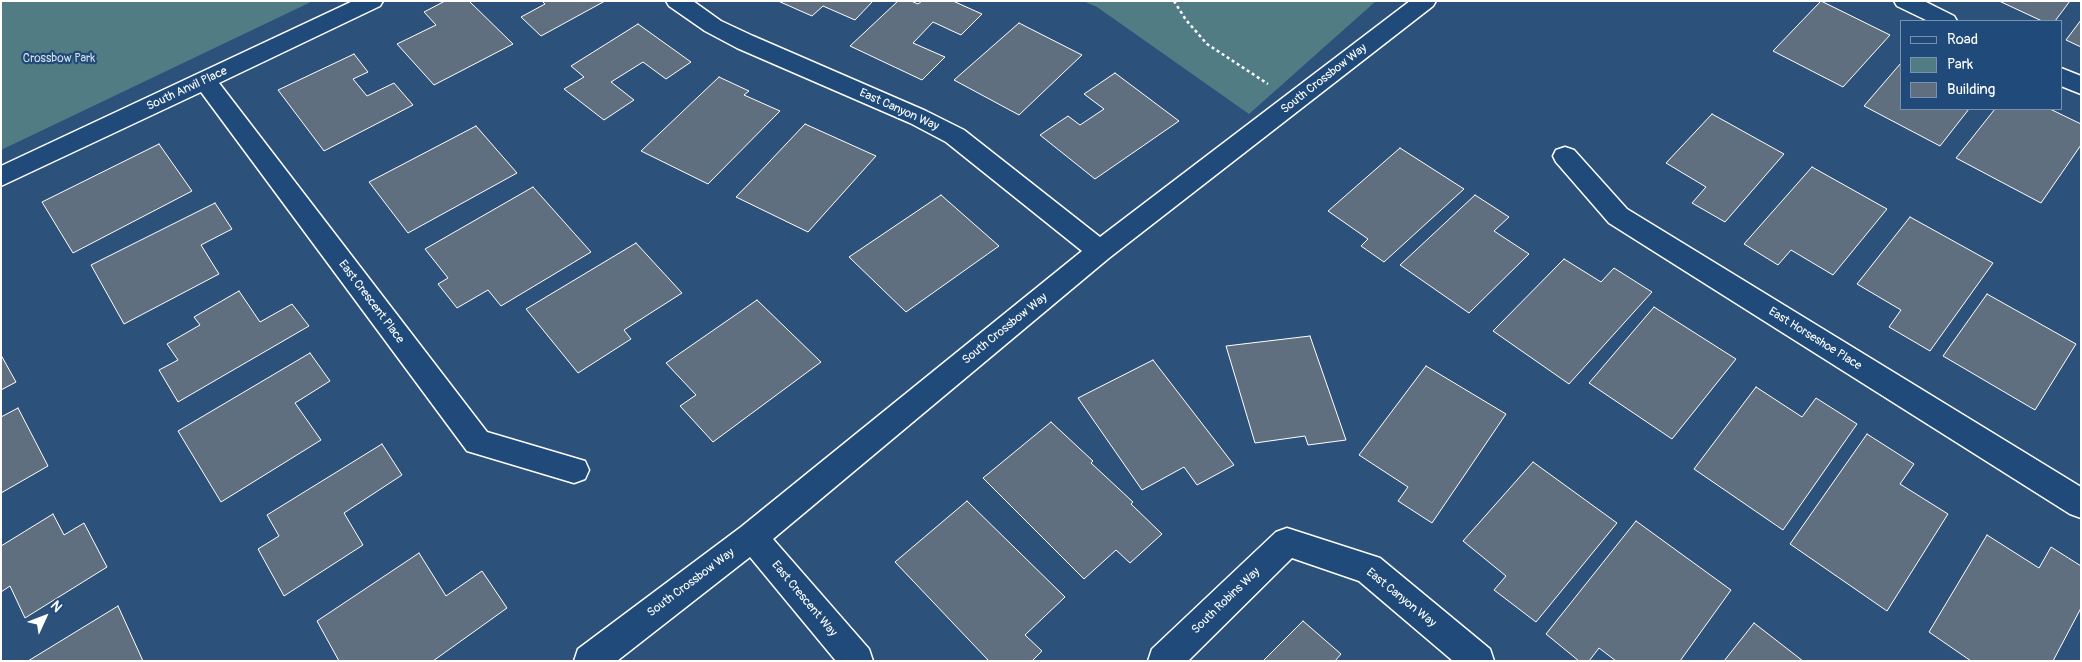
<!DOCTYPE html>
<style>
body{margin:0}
#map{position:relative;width:2082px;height:662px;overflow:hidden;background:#2c517b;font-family:Pangolin,sans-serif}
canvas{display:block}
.frame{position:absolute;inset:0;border:2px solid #fff;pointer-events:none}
.legend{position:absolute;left:1900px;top:20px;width:162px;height:90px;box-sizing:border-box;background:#1f4a7a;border:1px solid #7992af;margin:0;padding:6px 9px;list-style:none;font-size:15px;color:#fff}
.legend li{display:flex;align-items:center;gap:10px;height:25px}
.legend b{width:25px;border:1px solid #7992af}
.north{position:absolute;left:20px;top:592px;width:50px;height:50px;-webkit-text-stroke:4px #1f4a7a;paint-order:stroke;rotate:47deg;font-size:14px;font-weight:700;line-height:20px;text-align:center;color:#fff}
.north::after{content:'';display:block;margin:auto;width:18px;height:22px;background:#fff;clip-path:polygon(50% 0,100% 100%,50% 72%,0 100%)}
</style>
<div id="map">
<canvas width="2082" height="662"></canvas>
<div class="frame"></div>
<ul class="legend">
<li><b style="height:6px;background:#1f4a7a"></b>Road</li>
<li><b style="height:14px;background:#527c84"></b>Park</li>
<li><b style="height:14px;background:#5f6f7f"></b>Building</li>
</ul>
<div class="north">N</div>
</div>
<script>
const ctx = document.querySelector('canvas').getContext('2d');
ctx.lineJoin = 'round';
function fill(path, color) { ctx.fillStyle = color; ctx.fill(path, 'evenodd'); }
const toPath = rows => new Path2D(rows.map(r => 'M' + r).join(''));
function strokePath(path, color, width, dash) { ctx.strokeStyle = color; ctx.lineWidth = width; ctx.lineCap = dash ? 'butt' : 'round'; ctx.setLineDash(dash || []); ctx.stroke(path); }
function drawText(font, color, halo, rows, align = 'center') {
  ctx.font = font + ' Pangolin,sans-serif'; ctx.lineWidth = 4.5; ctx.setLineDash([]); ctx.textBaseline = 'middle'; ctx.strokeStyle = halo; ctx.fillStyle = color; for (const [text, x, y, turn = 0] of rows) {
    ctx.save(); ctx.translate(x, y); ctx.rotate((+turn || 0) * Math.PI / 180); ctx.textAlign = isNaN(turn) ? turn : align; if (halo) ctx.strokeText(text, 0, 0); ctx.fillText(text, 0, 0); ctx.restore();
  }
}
const green = toPath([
 [1,1,313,1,1,150],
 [1083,1,1376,1,1249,114,1097,7]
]);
const building = toPath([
 [445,1,469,1,513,44,434,85,397,44,436,25,424,12,445,1],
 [542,1,605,1,541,36,521,17,545,4,542,1],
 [778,1,873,1,855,20,823,6,812,16,778,1],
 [898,1,911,1,918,4,922,1,953,1,982,14,961,35,933,22,913,43,945,57,922,80,850,46,898,1],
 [1821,1,1890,35,1843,87,1773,51,1821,1],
 [1999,1,2070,1,2055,21,2042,21,1999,1],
 [2081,20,2081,47,2066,40,2081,20],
 [1019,23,1082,55,1019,115,954,80,1019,23],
 [638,24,691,62,666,79,643,62,611,82,634,100,604,120,564,89,584,77,571,66,638,24],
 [354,54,368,72,353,79,367,96,394,83,413,105,324,151,278,90,354,54],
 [1901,63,1901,109,1969,109,1940,146,1864,106,1901,63],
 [1115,73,1179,121,1095,179,1040,135,1068,116,1080,125,1104,109,1084,94,1115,73],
 [719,77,749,91,744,95,780,111,708,184,641,151,719,77],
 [1995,109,2050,109,2081,124,2081,145,2041,203,1956,158,1995,109],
 [1712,114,1784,154,1725,222,1692,203,1706,187,1666,163,1712,114],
 [805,124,876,156,808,232,736,197,805,124],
 [476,126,517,173,408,233,369,182,476,126],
 [159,144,192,191,73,253,42,202,159,144],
 [1400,148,1464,189,1384,262,1361,246,1368,239,1328,211,1400,148],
 [1812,167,1887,209,1833,275,1791,250,1778,265,1744,244,1812,167],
 [533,187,591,252,501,306,488,290,457,308,438,284,448,278,425,249,533,187],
 [941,195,999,246,906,312,849,257,941,195],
 [1475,195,1509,217,1494,231,1529,254,1469,313,1400,265,1475,195],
 [215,203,232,229,201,245,219,274,124,324,91,265,215,203],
 [1910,217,1993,263,1930,351,1889,327,1901,310,1857,284,1910,217],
 [636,243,682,293,624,330,631,339,578,373,526,309,636,243],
 [1564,259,1601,282,1614,268,1652,292,1569,384,1493,331,1564,259],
 [239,291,260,322,292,304,309,326,178,402,159,370,178,360,167,344,200,325,194,317,239,291],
 [1987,294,2076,344,2035,410,1943,356,1987,294],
 [757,300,821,362,713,442,680,406,696,395,666,363,757,300],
 [1654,307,1736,359,1672,439,1589,383,1654,307],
 [1310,336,1346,440,1308,445,1305,436,1255,443,1226,346,1310,336],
 [310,353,330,381,295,403,321,440,221,502,178,431,310,353],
 [1,355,16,382,1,390,1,355],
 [1153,360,1234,465,1197,485,1184,467,1142,490,1078,398,1153,360],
 [1426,366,1506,414,1432,523,1398,501,1408,487,1359,455,1426,366],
 [1756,387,1802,417,1816,398,1857,424,1783,530,1694,469,1756,387],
 [18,408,48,466,1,493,1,417,18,408],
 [1051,422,1093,461,1091,463,1133,502,1131,504,1162,534,1130,563,1116,550,1084,579,983,478,1051,422],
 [1867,434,1914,464,1900,484,1948,514,1887,611,1790,544,1867,434],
 [382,444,402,475,344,513,363,545,284,596,258,549,279,536,267,515,382,444],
 [1533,462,1617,523,1536,622,1494,590,1506,576,1463,541,1533,462],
 [967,501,1065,597,1025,635,1042,651,1032,661,989,661,895,562,967,501],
 [53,514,64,535,84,523,107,567,25,618,10,586,1,592,1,546,53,514],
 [1636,521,1731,590,1680,661,1616,661,1599,648,1589,661,1579,661,1546,634,1636,521],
 [1987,535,2039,568,2051,547,2081,566,2081,608,2053,661,1971,661,1929,632,1987,535],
 [419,553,446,596,482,571,507,608,433,661,339,661,317,621,419,553],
 [118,606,143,661,28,661,118,606],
 [1303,621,1341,654,1335,661,1263,661,1303,621],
 [1754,623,1803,661,1724,661,1754,623]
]);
const path = toPath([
 [1174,1,1186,20,1207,44,1268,84]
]);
const minor = toPath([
 [353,1,383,1,380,6,219,83,487,432,585,461,589,470,585,479,574,483,467,451,201,92,1,186,1,166,353,1],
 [666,1,693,1,721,21,753,36,926,111,964,130,1100,237,1410,1,1436,1,1433,6,1109,258,773,539,869,649,873,661,836,661,750,557,617,661,574,661,578,649,741,527,1082,251,946,142,910,123,737,48,705,31,669,6,666,1],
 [1894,1,1924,1,1954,16,1957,21,1928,21,1897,6,1894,1],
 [2061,68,2081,76,2081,94,2061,86,2061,68],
 [1565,147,1574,150,1627,209,2081,487,2081,518,2070,514,1609,223,1556,162,1553,156,1556,150,1565,147],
 [1287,528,1380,558,1490,649,1494,661,1453,661,1359,581,1292,558,1188,661,1148,661,1152,649,1276,532,1287,528]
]);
const parkNames = [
 ["Crossbow Park",59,59]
];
const streetNames = [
 ["South Crossbow Way",1324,79,-38],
 ["South Anvil Place",187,89,-25],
 ["East Canyon Way",899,110,24],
 ["East Crescent Place",371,302,53],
 ["South Crossbow Way",1005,329,-39],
 ["East Horseshoe Place",1815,339,32],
 ["South Crossbow Way",691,583,-37],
 ["East Canyon Way",1401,598,39],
 ["East Crescent Way",804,599,50],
 ["South Robins Way",1226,601,-44]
];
fill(green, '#527c84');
fill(building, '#5f6f7f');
strokePath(building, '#fff', 1);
strokePath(minor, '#fff', 3);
strokePath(path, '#fff', 2.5, [3, 3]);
fill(minor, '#1f4a7a');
drawText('12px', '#d4dee0', '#1f4a7a', parkNames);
drawText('12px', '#fff', '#1f4a7a', streetNames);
</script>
